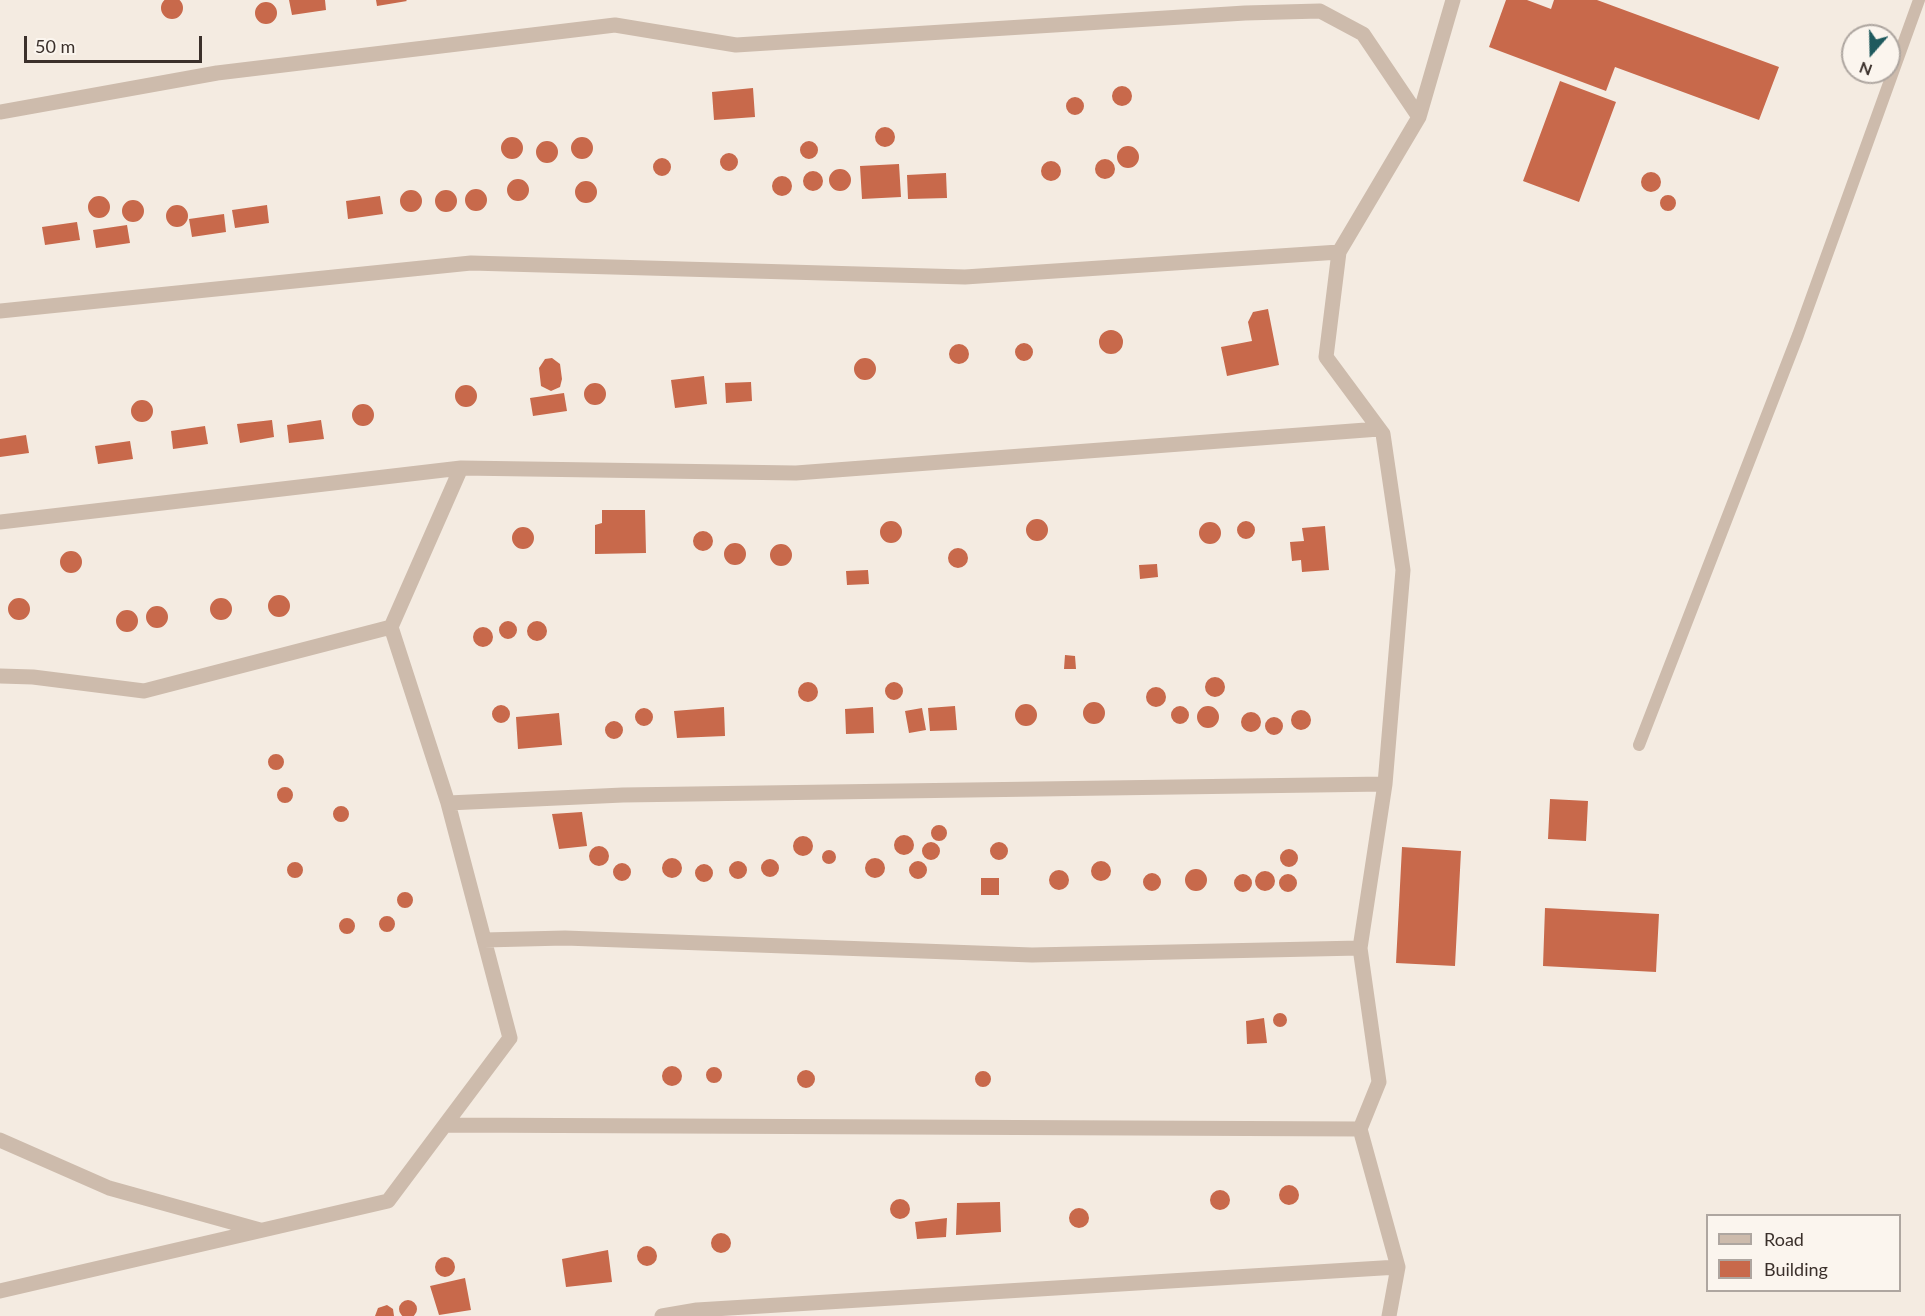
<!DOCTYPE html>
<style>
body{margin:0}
#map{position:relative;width:1925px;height:1316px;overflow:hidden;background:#f4ebe1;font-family:Lato,sans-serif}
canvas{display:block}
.legend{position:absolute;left:1706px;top:1214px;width:195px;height:78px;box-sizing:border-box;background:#fbf5ee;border:2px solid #aea6a0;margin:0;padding:8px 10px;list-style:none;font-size:18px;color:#3b302b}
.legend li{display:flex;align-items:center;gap:12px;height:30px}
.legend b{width:30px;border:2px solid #aea6a0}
.north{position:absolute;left:1841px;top:24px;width:60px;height:60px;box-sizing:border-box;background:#fbf5ee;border:2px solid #aea6a0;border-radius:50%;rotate:200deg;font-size:16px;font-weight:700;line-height:24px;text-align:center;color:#3b302b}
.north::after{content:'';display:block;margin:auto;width:21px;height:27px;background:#1f5a5e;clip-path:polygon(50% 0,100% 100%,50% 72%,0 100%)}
.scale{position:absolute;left:24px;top:36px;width:178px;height:27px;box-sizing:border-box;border:3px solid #3b302b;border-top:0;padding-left:8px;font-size:18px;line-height:21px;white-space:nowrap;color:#3b302b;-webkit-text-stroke:4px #fbf5ee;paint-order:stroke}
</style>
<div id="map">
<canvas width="1925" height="1316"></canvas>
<ul class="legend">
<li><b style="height:8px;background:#cdbbac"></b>Road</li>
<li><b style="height:16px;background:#c8694b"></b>Building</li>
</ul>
<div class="north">N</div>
<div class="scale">50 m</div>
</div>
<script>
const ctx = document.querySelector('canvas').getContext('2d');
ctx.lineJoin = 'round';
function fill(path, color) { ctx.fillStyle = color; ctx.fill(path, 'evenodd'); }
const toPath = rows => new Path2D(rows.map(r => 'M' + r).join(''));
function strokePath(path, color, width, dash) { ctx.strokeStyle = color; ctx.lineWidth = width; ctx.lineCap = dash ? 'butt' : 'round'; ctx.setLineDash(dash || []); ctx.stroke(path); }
const building = toPath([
 '161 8a11 11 0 1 1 22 0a11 11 0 1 1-22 0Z',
 [289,0,325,0,326,10,292,15],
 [376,0,406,0,407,1,377,6],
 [1506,0,1527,0,1551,9,1554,0,1597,0,1779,67,1759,120,1615,67,1606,91,1489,47],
 '255 13a11 11 0 1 1 22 0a11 11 0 1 1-22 0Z',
 [1560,81,1616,102,1579,202,1523,181],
 '1112 96a10 10 0 1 1 20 0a10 10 0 1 1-20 0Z',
 [753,88,755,117,714,120,712,92],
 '1066 106a9 9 0 1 1 18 0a9 9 0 1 1-18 0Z',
 '875 137a10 10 0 1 1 20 0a10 10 0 1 1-20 0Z',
 '571 148a11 11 0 1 1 22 0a11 11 0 1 1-22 0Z',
 '501 148a11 11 0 1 1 22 0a11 11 0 1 1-22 0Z',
 '536 152a11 11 0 1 1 22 0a11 11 0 1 1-22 0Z',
 '800 150a9 9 0 1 1 18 0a9 9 0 1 1-18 0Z',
 '1117 157a11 11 0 1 1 22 0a11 11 0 1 1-22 0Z',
 '720 162a9 9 0 1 1 18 0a9 9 0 1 1-18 0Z',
 '653 167a9 9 0 1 1 18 0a9 9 0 1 1-18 0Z',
 '1095 169a10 10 0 1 1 20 0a10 10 0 1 1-20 0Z',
 '1041 171a10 10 0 1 1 20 0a10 10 0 1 1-20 0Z',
 [899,164,901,197,862,199,860,166],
 '829 180a11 11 0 1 1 22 0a11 11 0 1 1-22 0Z',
 '803 181a10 10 0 1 1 20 0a10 10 0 1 1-20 0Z',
 '1641 182a10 10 0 1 1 20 0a10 10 0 1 1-20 0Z',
 [946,173,947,198,908,199,907,175],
 '772 186a10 10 0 1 1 20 0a10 10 0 1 1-20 0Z',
 '507 190a11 11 0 1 1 22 0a11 11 0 1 1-22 0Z',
 '575 192a11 11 0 1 1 22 0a11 11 0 1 1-22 0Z',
 '465 200a11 11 0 1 1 22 0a11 11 0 1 1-22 0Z',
 '400 201a11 11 0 1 1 22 0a11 11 0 1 1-22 0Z',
 '435 201a11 11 0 1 1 22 0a11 11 0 1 1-22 0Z',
 '1660 203a8 8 0 1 1 16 0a8 8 0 1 1-16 0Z',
 '88 207a11 11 0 1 1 22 0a11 11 0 1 1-22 0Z',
 [380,196,383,214,348,219,346,201],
 '122 211a11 11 0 1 1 22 0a11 11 0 1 1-22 0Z',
 '166 216a11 11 0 1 1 22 0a11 11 0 1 1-22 0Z',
 [267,205,269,223,235,228,232,210],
 [224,214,226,232,192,237,189,219],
 [77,222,80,240,45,245,42,227],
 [127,225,130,243,96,248,93,230],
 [1268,309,1279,365,1227,376,1221,347,1252,341,1248,322,1253,312],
 '1099 342a12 12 0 1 1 24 0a12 12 0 1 1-24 0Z',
 '1015 352a9 9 0 1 1 18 0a9 9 0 1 1-18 0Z',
 '949 354a10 10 0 1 1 20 0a10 10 0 1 1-20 0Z',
 '854 369a11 11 0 1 1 22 0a11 11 0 1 1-22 0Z',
 [552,358,560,364,562,379,560,387,551,391,541,386,539,368,545,359],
 [704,376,707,404,675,408,671,380],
 [751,382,752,401,726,403,725,383],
 '584 394a11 11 0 1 1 22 0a11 11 0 1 1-22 0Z',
 '455 396a11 11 0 1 1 22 0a11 11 0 1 1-22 0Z',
 [564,393,567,411,533,416,530,398],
 '131 411a11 11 0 1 1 22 0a11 11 0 1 1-22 0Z',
 '352 415a11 11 0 1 1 22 0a11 11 0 1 1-22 0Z',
 [272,420,274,437,240,443,237,424],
 [321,420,324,439,289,443,287,425],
 [205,426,208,444,173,449,171,431],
 [26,435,29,453,0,457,0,439],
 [130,441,133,459,98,464,95,446],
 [602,510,645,510,646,553,595,554,595,525,602,523],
 '1026 530a11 11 0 1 1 22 0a11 11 0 1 1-22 0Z',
 '1237 530a9 9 0 1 1 18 0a9 9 0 1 1-18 0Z',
 '880 532a11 11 0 1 1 22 0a11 11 0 1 1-22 0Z',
 '1199 533a11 11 0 1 1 22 0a11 11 0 1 1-22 0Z',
 [1325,526,1329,570,1302,572,1301,560,1292,561,1290,542,1304,541,1302,528],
 '512 538a11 11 0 1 1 22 0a11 11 0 1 1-22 0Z',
 '693 541a10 10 0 1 1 20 0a10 10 0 1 1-20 0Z',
 '724 554a11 11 0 1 1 22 0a11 11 0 1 1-22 0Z',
 '770 555a11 11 0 1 1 22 0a11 11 0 1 1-22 0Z',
 '948 558a10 10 0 1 1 20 0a10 10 0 1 1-20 0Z',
 '60 562a11 11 0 1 1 22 0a11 11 0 1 1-22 0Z',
 [1157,564,1158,577,1140,579,1139,565],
 [868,570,869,584,847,585,846,571],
 '268 606a11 11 0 1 1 22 0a11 11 0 1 1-22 0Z',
 '210 609a11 11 0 1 1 22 0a11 11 0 1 1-22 0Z',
 '8 609a11 11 0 1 1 22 0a11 11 0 1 1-22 0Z',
 '146 617a11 11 0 1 1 22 0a11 11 0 1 1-22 0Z',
 '116 621a11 11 0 1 1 22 0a11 11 0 1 1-22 0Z',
 '527 631a10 10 0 1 1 20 0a10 10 0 1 1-20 0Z',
 '499 630a9 9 0 1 1 18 0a9 9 0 1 1-18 0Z',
 '473 637a10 10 0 1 1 20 0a10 10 0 1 1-20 0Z',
 [1065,655,1075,656,1076,669,1064,669],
 '1205 687a10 10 0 1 1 20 0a10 10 0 1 1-20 0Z',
 '798 692a10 10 0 1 1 20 0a10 10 0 1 1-20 0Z',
 '885 691a9 9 0 1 1 18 0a9 9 0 1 1-18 0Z',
 '1146 697a10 10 0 1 1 20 0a10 10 0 1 1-20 0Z',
 '1083 713a11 11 0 1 1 22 0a11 11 0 1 1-22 0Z',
 '1015 715a11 11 0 1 1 22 0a11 11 0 1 1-22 0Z',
 '492 714a9 9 0 1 1 18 0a9 9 0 1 1-18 0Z',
 '1197 717a11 11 0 1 1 22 0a11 11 0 1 1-22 0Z',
 [955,706,957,730,930,731,928,708],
 '1171 715a9 9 0 1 1 18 0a9 9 0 1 1-18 0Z',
 [724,707,725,736,677,738,674,711],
 [873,707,874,733,846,734,845,709],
 '635 717a9 9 0 1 1 18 0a9 9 0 1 1-18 0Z',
 [922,708,926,730,909,733,905,711],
 '1291 720a10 10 0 1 1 20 0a10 10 0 1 1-20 0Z',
 '1241 722a10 10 0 1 1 20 0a10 10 0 1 1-20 0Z',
 [559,713,562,745,518,749,516,717],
 '1265 726a9 9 0 1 1 18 0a9 9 0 1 1-18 0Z',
 '605 730a9 9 0 1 1 18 0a9 9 0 1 1-18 0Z',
 '268 762a8 8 0 1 1 16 0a8 8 0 1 1-16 0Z',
 '277 795a8 8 0 1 1 16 0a8 8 0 1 1-16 0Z',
 [1550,799,1588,801,1586,841,1548,839],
 '333 814a8 8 0 1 1 16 0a8 8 0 1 1-16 0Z',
 [582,812,587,846,559,849,552,814],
 '931 833a8 8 0 1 1 16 0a8 8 0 1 1-16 0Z',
 '894 845a10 10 0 1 1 20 0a10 10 0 1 1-20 0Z',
 '793 846a10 10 0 1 1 20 0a10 10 0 1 1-20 0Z',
 '990 851a9 9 0 1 1 18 0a9 9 0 1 1-18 0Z',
 '922 851a9 9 0 1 1 18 0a9 9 0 1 1-18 0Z',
 '589 856a10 10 0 1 1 20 0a10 10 0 1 1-20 0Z',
 [1402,847,1461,851,1455,966,1396,963],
 '1280 858a9 9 0 1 1 18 0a9 9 0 1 1-18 0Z',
 '822 857a7 7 0 1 1 14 0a7 7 0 1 1-14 0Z',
 '865 868a10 10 0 1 1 20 0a10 10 0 1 1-20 0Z',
 '662 868a10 10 0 1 1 20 0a10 10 0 1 1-20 0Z',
 '761 868a9 9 0 1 1 18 0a9 9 0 1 1-18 0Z',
 '729 870a9 9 0 1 1 18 0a9 9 0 1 1-18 0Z',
 '1091 871a10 10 0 1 1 20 0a10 10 0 1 1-20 0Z',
 '909 870a9 9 0 1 1 18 0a9 9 0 1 1-18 0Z',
 '287 870a8 8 0 1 1 16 0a8 8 0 1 1-16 0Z',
 '613 872a9 9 0 1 1 18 0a9 9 0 1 1-18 0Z',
 '695 873a9 9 0 1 1 18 0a9 9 0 1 1-18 0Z',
 '1185 880a11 11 0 1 1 22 0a11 11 0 1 1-22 0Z',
 '1049 880a10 10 0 1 1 20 0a10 10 0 1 1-20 0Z',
 '1255 881a10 10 0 1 1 20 0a10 10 0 1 1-20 0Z',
 '1143 882a9 9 0 1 1 18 0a9 9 0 1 1-18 0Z',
 '1234 883a9 9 0 1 1 18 0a9 9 0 1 1-18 0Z',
 '1279 883a9 9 0 1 1 18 0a9 9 0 1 1-18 0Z',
 [981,878,999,878,999,895,981,895],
 '397 900a8 8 0 1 1 16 0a8 8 0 1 1-16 0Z',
 [1545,908,1659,914,1656,972,1543,966],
 '379 924a8 8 0 1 1 16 0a8 8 0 1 1-16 0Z',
 '339 926a8 8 0 1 1 16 0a8 8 0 1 1-16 0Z',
 '1273 1020a7 7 0 1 1 14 0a7 7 0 1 1-14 0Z',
 [1264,1018,1267,1043,1247,1044,1246,1021],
 '662 1076a10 10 0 1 1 20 0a10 10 0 1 1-20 0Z',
 '706 1075a8 8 0 1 1 16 0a8 8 0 1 1-16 0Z',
 '797 1079a9 9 0 1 1 18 0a9 9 0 1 1-18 0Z',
 '975 1079a8 8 0 1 1 16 0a8 8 0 1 1-16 0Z',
 '1279 1195a10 10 0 1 1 20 0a10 10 0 1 1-20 0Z',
 '1210 1200a10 10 0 1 1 20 0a10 10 0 1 1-20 0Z',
 '890 1209a10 10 0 1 1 20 0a10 10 0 1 1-20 0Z',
 [1000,1202,1001,1232,956,1235,957,1203],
 '1069 1218a10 10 0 1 1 20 0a10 10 0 1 1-20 0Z',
 [947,1218,946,1237,917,1239,915,1222],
 '711 1243a10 10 0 1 1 20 0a10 10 0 1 1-20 0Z',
 '637 1256a10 10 0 1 1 20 0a10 10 0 1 1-20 0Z',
 [608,1250,612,1282,566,1287,562,1259],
 '435 1267a10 10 0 1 1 20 0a10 10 0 1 1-20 0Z',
 [465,1278,471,1310,439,1315,430,1286],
 '399 1309a9 9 0 1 1 18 0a9 9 0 1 1-18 0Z',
 [387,1305,393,1309,394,1316,375,1316,378,1308]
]);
const lane = toPath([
 [1639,745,1798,335,1919,0]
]);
const street = toPath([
 [0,112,217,73,615,25,736,45,1245,13,1320,11,1363,34,1419,117],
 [0,311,471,263,965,277,1339,252],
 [0,522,461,468,796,473,1379,429],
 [0,676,33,677,144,691,391,627],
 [448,803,623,795,1385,784],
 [484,940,565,938,1032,955,1360,948],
 [445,1125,1360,1129],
 [0,1140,109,1188,260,1230],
 [0,1291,388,1201,510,1038,448,803,391,627,461,468],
 [662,1316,697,1310,1398,1267],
 [1389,1316,1398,1267,1360,1129,1379,1082,1360,948,1385,784,1403,570,1383,434,1326,357,1339,252,1419,117,1453,0]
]);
fill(building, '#c8694b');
strokePath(lane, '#cdbbac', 12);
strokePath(street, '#cdbbac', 15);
</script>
